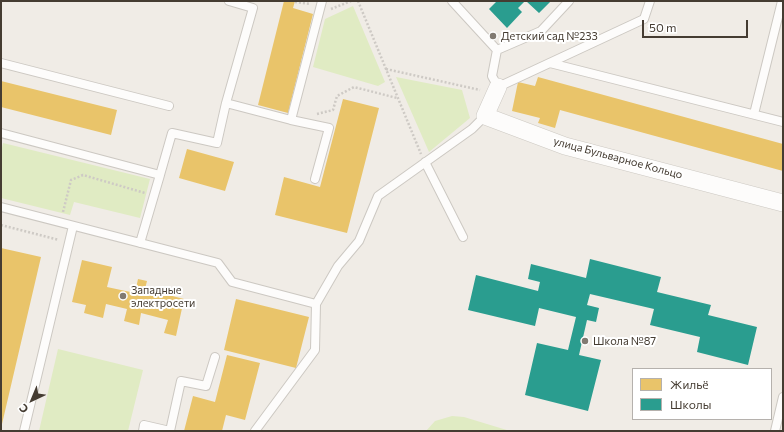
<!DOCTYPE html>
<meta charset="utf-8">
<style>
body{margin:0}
#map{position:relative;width:784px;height:432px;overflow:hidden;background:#f0ece6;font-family:Commissioner,sans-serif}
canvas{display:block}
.frame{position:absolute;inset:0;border:2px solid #453c32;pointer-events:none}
.legend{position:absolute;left:632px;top:368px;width:140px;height:52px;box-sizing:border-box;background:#fff;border:1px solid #b5b1ad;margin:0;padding:5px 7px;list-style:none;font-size:12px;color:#453c32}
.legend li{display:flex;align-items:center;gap:8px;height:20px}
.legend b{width:20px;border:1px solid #b5b1ad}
.north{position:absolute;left:12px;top:380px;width:40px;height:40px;-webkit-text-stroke:3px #fff;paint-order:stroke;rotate:224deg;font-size:11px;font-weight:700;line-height:16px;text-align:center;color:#453c32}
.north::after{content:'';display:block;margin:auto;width:14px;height:18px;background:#453c32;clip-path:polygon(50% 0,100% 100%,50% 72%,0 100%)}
.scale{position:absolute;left:642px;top:20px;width:106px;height:18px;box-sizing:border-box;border:2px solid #453c32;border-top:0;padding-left:5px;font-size:12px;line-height:14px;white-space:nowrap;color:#453c32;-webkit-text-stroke:3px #fff;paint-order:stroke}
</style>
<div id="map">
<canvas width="784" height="432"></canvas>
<div class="frame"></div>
<ul class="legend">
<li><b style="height:11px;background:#e9c46a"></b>Жильё</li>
<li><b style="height:11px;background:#2a9d8f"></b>Школы</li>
</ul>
<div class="north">С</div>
<div class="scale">50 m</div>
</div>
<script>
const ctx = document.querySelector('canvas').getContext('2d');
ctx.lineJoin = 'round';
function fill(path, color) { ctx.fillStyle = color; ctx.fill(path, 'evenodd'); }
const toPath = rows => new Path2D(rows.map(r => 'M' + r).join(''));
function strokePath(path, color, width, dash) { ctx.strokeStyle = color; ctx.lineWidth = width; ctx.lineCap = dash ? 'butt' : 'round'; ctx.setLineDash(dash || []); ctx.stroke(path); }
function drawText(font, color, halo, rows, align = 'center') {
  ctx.font = font + ' Commissioner,sans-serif'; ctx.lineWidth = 4; ctx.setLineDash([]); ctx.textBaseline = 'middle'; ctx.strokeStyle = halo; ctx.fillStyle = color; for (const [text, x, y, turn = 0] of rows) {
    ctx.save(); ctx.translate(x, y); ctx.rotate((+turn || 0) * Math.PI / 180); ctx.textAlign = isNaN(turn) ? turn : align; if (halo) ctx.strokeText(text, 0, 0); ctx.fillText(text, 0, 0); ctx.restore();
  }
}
const green = toPath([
 [353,6,385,82,378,86,313,67,325,19],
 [396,77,462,90,470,118,429,152],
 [3,143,150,179,140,218,74,202,70,215,1,198,1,152],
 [58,349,143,370,128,431,39,431],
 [452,416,464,417,510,431,426,431,435,421]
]);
const homes = toPath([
 [284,1,295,1,293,8,313,14,288,113,258,105],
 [538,77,783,144,783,171,560,110,555,128,538,123,540,118,512,111,518,82,535,86],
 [1,81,117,110,111,135,1,107],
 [343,99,379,108,347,233,275,215,284,177,320,187],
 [187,149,234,162,225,191,179,178],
 [1,248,41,257,2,424,1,424],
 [82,260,112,267,107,287,135,293,138,279,147,281,145,289,184,299,176,336,164,333,168,320,141,313,139,325,124,321,127,309,106,304,103,318,84,313,86,305,72,302],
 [236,299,309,317,296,368,224,350],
 [227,355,260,363,245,420,226,415,222,431,184,431,193,396,215,402]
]);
const schools = toPath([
 [497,1,525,1,518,8,522,12,507,28,489,9],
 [526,1,551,1,539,13],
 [590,259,661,277,657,292,711,305,708,315,757,327,748,365,697,352,700,337,650,325,654,309,590,294,587,305,599,308,596,322,587,320,579,355,601,360,588,411,525,395,537,343,568,350,576,317,539,308,535,326,468,310,476,275,538,291,540,282,528,279,531,264,586,278]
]);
const path = toPath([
 [358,1,421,154],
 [295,2,310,4],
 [331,9,351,1],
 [386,69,480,90],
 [317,114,333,110,337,96,354,87,397,98],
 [63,212,71,180,83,175,145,193],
 [1,225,59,240]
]);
const service = toPath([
 [452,1,497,50],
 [569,1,541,31,497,50,492,76,498,87,644,19,650,1],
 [1,63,169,106],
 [550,63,783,122],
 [226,103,291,120,322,1],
 [754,114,782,1],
 [291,120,329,128,315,179],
 [1,133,160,175,172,133,217,143,226,103,253,8,229,1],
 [425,162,463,237],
 [1,207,218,263,232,282,316,304,315,350,255,431],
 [140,243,160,175],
 [316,304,338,266,359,241,378,196,472,129,485,116],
 [24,431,73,226],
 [143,431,144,425,170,431,181,381,206,386,215,357],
 [775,431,783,397]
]);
const minor = toPath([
 [498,87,485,116,565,146,783,203]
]);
const markers = [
 [493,36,4,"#817a71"],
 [123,296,4,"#817a71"],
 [585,341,4,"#817a71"]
];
const poiNames = [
 ["Детский сад №233",501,36],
 ["Западные",131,290],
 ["электросети",131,303],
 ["Школа №87",593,341]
];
const streetNames = [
 ["улица Бульварное Кольцо",618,158,15]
];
fill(green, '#e0ebc3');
fill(homes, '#e9c46a');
fill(schools, '#2a9d8f');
strokePath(service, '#ccc8c2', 10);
strokePath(minor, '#ccc8c2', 18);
strokePath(path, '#cecac5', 2.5, [2, 2]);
strokePath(service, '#fdfcfb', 8);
strokePath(minor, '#fdfcfb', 17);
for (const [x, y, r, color] of markers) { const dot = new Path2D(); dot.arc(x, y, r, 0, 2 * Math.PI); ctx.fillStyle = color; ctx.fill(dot); strokePath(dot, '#fff', 1.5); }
drawText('11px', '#453c32', '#fff', poiNames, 'left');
drawText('11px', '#453c32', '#fff', streetNames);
</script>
